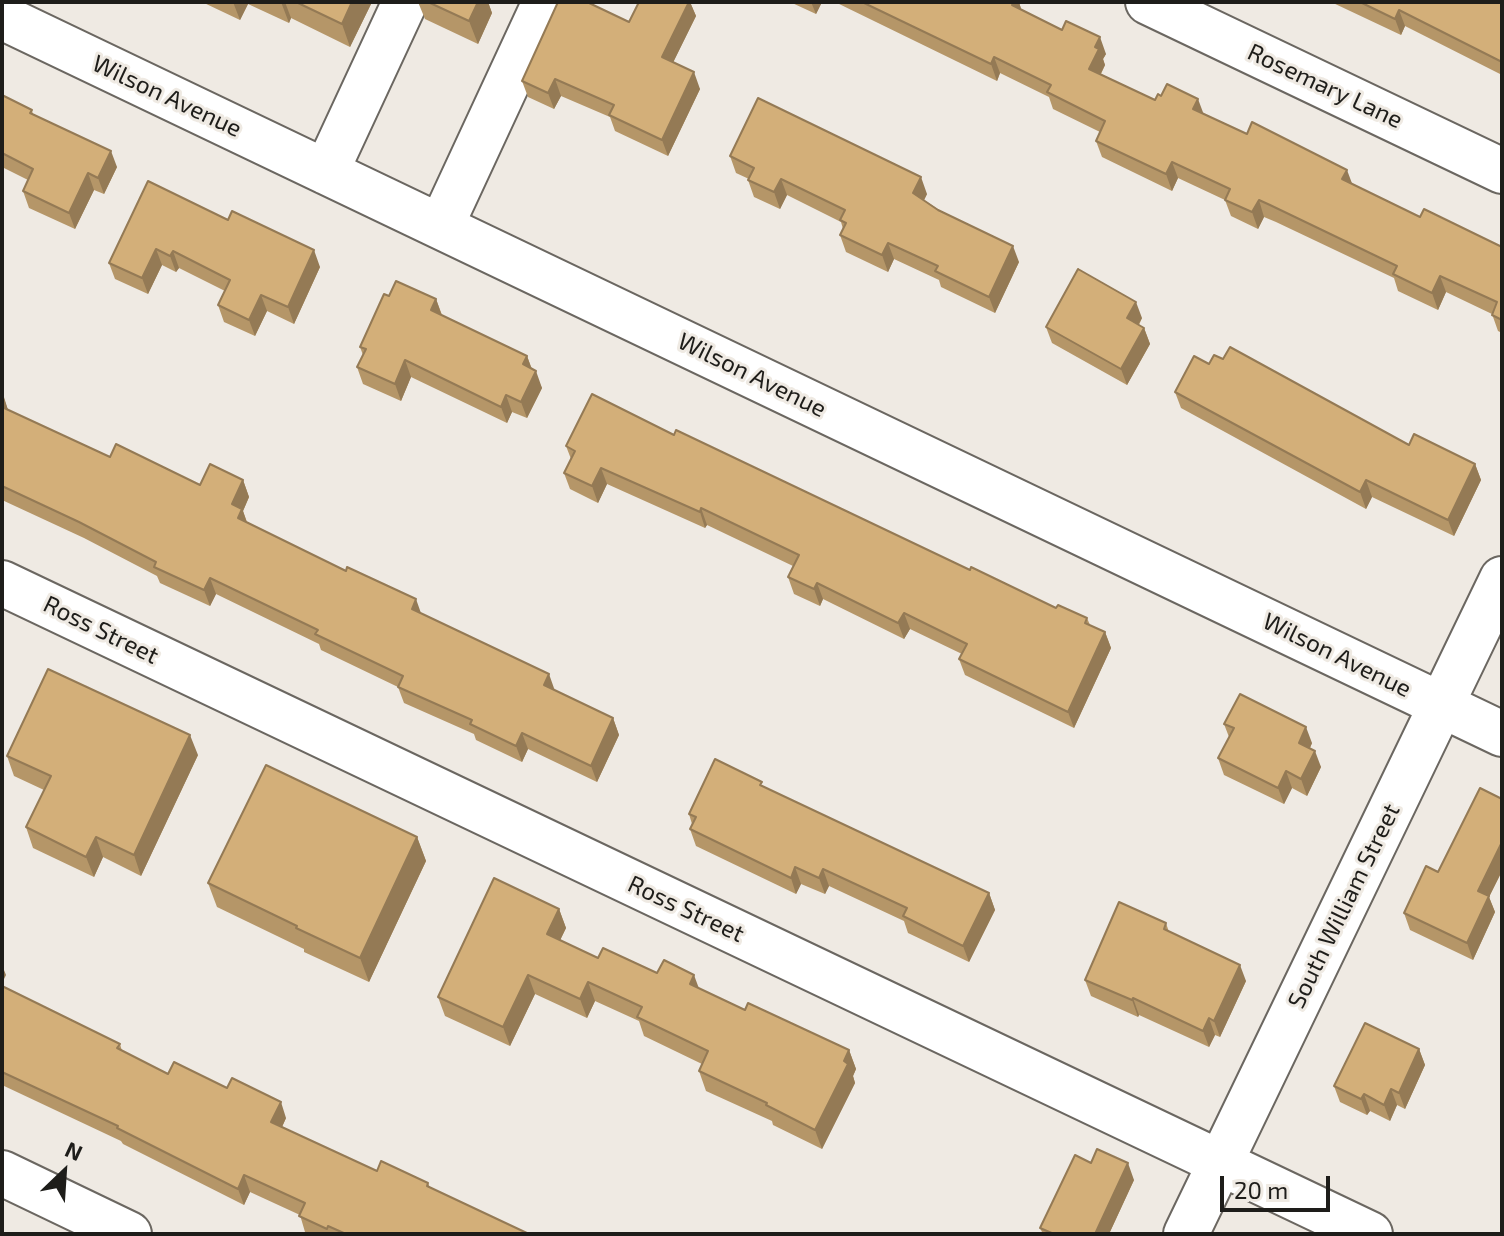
<!DOCTYPE html>
<style>
body{margin:0}
#map{position:relative;width:1504px;height:1236px;overflow:hidden;background:#efeae3;font-family:"Exo 2",sans-serif}
canvas{display:block}
.frame{position:absolute;inset:0;border:4px solid #1e1d1a;pointer-events:none}
.north{position:absolute;left:24px;top:1132px;width:80px;height:80px;-webkit-text-stroke:6px #efeae3;paint-order:stroke;rotate:25deg;font-size:22px;font-weight:700;line-height:32px;text-align:center;color:#1e1d1a}
.north::after{content:'';display:block;margin:auto;width:28px;height:36px;background:#1e1d1a;clip-path:polygon(50% 0,100% 100%,50% 72%,0 100%)}
.scale{position:absolute;left:1220px;top:1176px;width:110px;height:36px;box-sizing:border-box;border:4px solid #1e1d1a;border-top:0;padding-left:10px;font-size:24px;line-height:28px;white-space:nowrap;color:#1e1d1a;-webkit-text-stroke:6px #efeae3;paint-order:stroke}
</style>
<div id="map">
<canvas width="1504" height="1236"></canvas>
<div class="frame"></div>
<div class="north">N</div>
<div class="scale">20 m</div>
</div>
<script>
const ctx = document.querySelector('canvas').getContext('2d');
ctx.lineJoin = 'round';
const toPath = rows => new Path2D(rows.map(r => 'M' + r).join(''));
function strokePath(path, color, width, dash) { ctx.strokeStyle = color; ctx.lineWidth = width; ctx.lineCap = dash ? 'butt' : 'round'; ctx.setLineDash(dash || []); ctx.stroke(path); }
function fill(path, color) { ctx.fillStyle = color; ctx.fill(path, 'evenodd'); }
function drawText(font, color, halo, rows, align = 'center') {
  ctx.font = font + ' "Exo 2",sans-serif'; ctx.lineWidth = 6; ctx.setLineDash([]); ctx.textBaseline = 'middle'; ctx.strokeStyle = halo; ctx.fillStyle = color; for (const [text, x, y, turn = 0] of rows) {
    ctx.save(); ctx.translate(x, y); ctx.rotate((+turn || 0) * Math.PI / 180); ctx.textAlign = isNaN(turn) ? turn : align; if (halo) ctx.strokeText(text, 0, 0); ctx.fillText(text, 0, 0); ctx.restore();
  }
}
const minor = toPath([
 [1148,2,1502,171],
 [2,17,1502,734],
 [326,172,405,2],
 [441,226,545,2],
 [2,583,1370,1234],
 [2,1173,129,1234],
 [1186,1234,1502,579]
]);
const wall = toPath([
 [202,2,372,2,350,47,291,18,289,23,248,4,240,20],
 [418,2,488,2,492,13,478,44,425,19],
 [689,2,690,2,696,16,673,62,700,89,668,156,615,131,610,117,561,96,554,109,528,97,522,81,629,22],
 [790,2,822,2,816,14],
 [835,2,1019,2,1021,9,1106,54,1103,59,1105,65,1101,74,1155,100,1204,114,1420,217,1502,247,1502,333,1498,331,1492,314,1446,292,1438,310,1398,291,1394,278,1276,222,1264,217,1258,229,1231,216,1225,200,1178,178,1172,191,1102,157,1096,141,1100,132,1053,109,1049,97,1000,73,997,81],
 [1331,2,1502,2,1502,75,1405,26,1401,35],
 [2,95,32,110,33,115,117,167,104,194,94,190,75,229,29,208,23,191,28,180,2,167],
 [730,156,927,194,924,200,1019,262,995,313,941,287,939,280,894,259,888,272,846,252,840,235,843,229,841,222,787,195,780,209,754,197,748,180,749,179,736,173],
 [148,181,320,267,294,324,267,311,255,336,224,322,218,305,225,291,179,268,176,272,162,265,148,294,115,279,109,263],
 [389,296,436,299,442,315,527,356,532,369,542,388,527,418,512,412,507,423,411,377,401,401,363,384,357,367,363,355,360,347],
 [1142,318,1139,325,1144,328,1150,344,1127,385,1052,343,1046,327],
 [1209,364,1409,445,1475,464,1481,480,1454,536,1372,497,1366,509,1181,408,1175,392],
 [2,393,8,410,110,457,200,485,243,480,249,497,243,511,247,522,422,614,555,690,613,718,619,735,597,782,528,749,522,762,476,740,474,734,404,703,398,687,321,650,319,644,216,594,210,606,160,583,157,576,84,538,2,500],
 [674,435,970,570,1056,608,1087,618,1090,625,1105,632,1111,648,1074,728,965,675,959,659,962,654,910,629,904,639,823,599,820,606,794,594,788,577,793,566,707,525,705,528,607,484,598,503,570,489,564,473,571,459,566,446],
 [1224,724,1312,743,1310,748,1321,767,1307,796,1292,788,1284,804,1224,775,1218,758,1229,737],
 [198,755,141,876,103,857,94,877,33,848,26,827,44,790,14,776,7,756],
 [764,787,989,893,995,910,969,962,908,933,904,921,829,886,825,894,801,884,796,894,696,846,690,829,692,824,689,814],
 [1502,799,1502,871,1489,897,1495,912,1473,960,1410,930,1404,913],
 [417,837,426,861,369,982,304,952,304,949,217,907,208,883],
 [559,909,566,928,560,940,598,958,657,973,699,988,745,1010,849,1050,856,1069,853,1076,855,1083,822,1149,773,1125,772,1121,706,1091,699,1071,702,1064,644,1036,639,1021,595,1001,587,1018,535,994,510,1046,445,1016,438,997],
 [1166,923,1169,932,1246,981,1220,1037,1215,1035,1209,1047,1139,1015,1138,1017,1091,996,1085,980],
 [2,986,120,1044,122,1051,168,1074,286,1118,282,1127,377,1171,428,1183,430,1188,529,1234,309,1234,305,1232,300,1215,250,1192,244,1205,123,1144,121,1141,2,1085],
 [1419,1049,1425,1065,1405,1109,1397,1105,1390,1121,1370,1111,1367,1115,1340,1102,1334,1086],
 [1091,1163,1134,1180,1109,1234,1043,1234,1040,1228]
]);
const shadedWall = toPath([
 [233,2,247,2,248,4,240,20],
 [281,2,285,2,291,18,289,23],
 [352,2,372,2,350,47,342,24],
 [478,2,488,2,492,13,478,44,469,21],
 [689,2,690,2,696,16,668,73,662,57],
 [811,2,822,2,816,14],
 [1014,2,1019,2,1022,12,1012,5],
 [1399,10,1405,26,1401,35,1395,19],
 [1100,37,1106,54,1103,59,1105,65,1095,85,1089,69,1095,47],
 [994,57,1000,73,997,81,991,64],
 [694,72,700,89,668,156,662,140],
 [555,79,561,96,554,109,548,93],
 [1198,99,1204,115,1193,109],
 [111,151,117,167,104,194,98,178],
 [1172,162,1178,178,1172,191,1166,174],
 [1347,170,1353,186,1342,179],
 [88,173,94,190,75,229,69,213],
 [921,177,927,194,919,210,913,193],
 [781,179,787,195,780,209,774,192],
 [1259,200,1264,217,1258,229,1252,212],
 [888,243,894,259,888,272,882,255],
 [1013,246,1019,262,995,313,989,297],
 [156,249,162,265,148,294,142,278],
 [314,250,320,267,294,324,288,307],
 [173,251,179,268,176,272,170,256],
 [1440,276,1446,292,1438,310,1432,293],
 [261,295,267,311,255,336,249,320],
 [436,299,442,316,431,310],
 [1136,302,1142,318,1133,334,1127,318],
 [1144,328,1150,344,1127,385,1121,369],
 [527,356,533,373,523,364],
 [405,360,411,377,401,401,395,384],
 [536,371,542,388,527,418,521,402],
 [3,394,8,410,2,418,2,395],
 [506,395,512,412,507,423,501,407],
 [1475,464,1481,480,1454,536,1448,520],
 [601,468,607,484,598,503,592,486],
 [243,480,249,497,243,511,248,526,244,534,232,504],
 [1366,480,1372,497,1366,509,1360,492],
 [701,508,707,525,705,528,700,512],
 [210,578,216,594,210,606,204,590],
 [817,583,823,599,820,606,814,589],
 [416,599,422,616,412,609],
 [904,613,910,629,904,639,898,623],
 [1105,632,1111,648,1074,728,1068,712],
 [549,674,555,691,544,685],
 [613,718,619,735,597,782,591,766],
 [1306,727,1312,743,1305,759,1299,743],
 [522,733,528,749,522,762,516,746],
 [190,735,198,755,141,876,134,855],
 [1315,751,1321,767,1307,796,1301,779],
 [1286,771,1292,788,1284,804,1278,788],
 [96,837,103,857,94,877,86,857],
 [417,837,426,861,369,982,360,958],
 [1502,842,1502,871,1489,897,1495,912,1473,960,1467,943,1478,891],
 [795,867,801,884,796,894,791,878],
 [823,869,829,886,825,894,819,878],
 [989,893,995,910,969,962,963,946],
 [559,909,566,928,554,953,547,934],
 [2,965,6,975,2,983],
 [1240,965,1246,981,1220,1037,1214,1021],
 [528,975,535,994,510,1046,503,1027],
 [694,975,701,994,690,984],
 [588,982,595,1001,587,1018,580,999],
 [1133,998,1139,1015,1138,1017,1132,1000],
 [1209,1018,1215,1035,1209,1047,1203,1031],
 [1419,1049,1425,1065,1405,1109,1399,1093],
 [849,1050,856,1069,853,1076,855,1083,822,1149,815,1130],
 [1391,1089,1397,1105,1390,1121,1384,1105],
 [1364,1094,1370,1111,1367,1115,1361,1099],
 [281,1102,286,1118,277,1138,271,1122],
 [1128,1163,1134,1180,1109,1234,1095,1234],
 [244,1175,250,1192,244,1205,238,1189]
]);
const building = toPath([
 [296,2,352,2,342,24,296,2],
 [428,2,478,2,469,21,428,2],
 [558,2,587,2,629,22,639,2,689,2,662,57,694,72,662,140,609,115,614,105,555,79,548,93,522,81,558,2],
 [862,2,1014,2,1012,5,1062,30,1066,21,1100,37,1095,47,1099,49,1089,69,1155,100,1158,94,1161,96,1167,84,1198,99,1193,109,1247,134,1252,122,1347,170,1342,179,1420,217,1424,209,1502,247,1502,320,1492,315,1497,302,1440,276,1432,293,1393,274,1397,266,1270,205,1259,200,1252,212,1225,200,1230,189,1172,162,1166,174,1096,141,1105,121,1047,92,1051,85,994,57,991,64,862,2],
 [1360,2,1502,2,1502,62,1399,10,1395,19,1360,2],
 [2,95,32,110,30,113,111,151,98,178,88,173,69,213,23,191,33,169,2,153,2,95],
 [758,98,921,177,913,193,938,210,1013,246,989,297,935,271,938,266,888,243,882,255,840,235,846,223,840,220,845,210,781,179,774,192,748,180,754,168,730,156,758,98],
 [148,181,228,220,232,211,314,250,288,307,261,295,249,320,218,305,230,280,173,251,170,256,156,249,142,278,109,263,148,181],
 [1078,269,1136,302,1127,318,1144,328,1121,369,1046,327,1078,269],
 [396,281,436,299,431,310,527,356,523,364,536,371,521,402,506,395,501,407,405,360,395,384,357,367,366,349,360,347,384,294,389,296,396,281],
 [1230,347,1409,445,1414,434,1475,464,1448,520,1366,480,1360,492,1175,392,1194,356,1209,364,1214,355,1223,359,1230,347],
 [592,394,674,435,676,430,970,570,971,567,1056,608,1058,605,1087,618,1085,623,1105,632,1068,712,959,659,967,644,904,613,898,623,817,583,814,589,788,577,799,555,701,508,700,512,601,468,592,486,564,473,575,451,566,446,592,394],
 [2,407,110,457,116,444,200,485,210,464,243,480,232,504,242,509,238,518,346,571,347,567,416,599,412,609,549,674,544,685,613,718,591,766,522,733,516,746,470,724,472,720,398,687,403,676,315,634,318,630,210,578,204,590,154,567,156,562,79,522,2,486,2,407],
 [48,669,190,735,134,855,96,837,86,857,26,827,51,776,7,756,48,669],
 [1240,694,1306,727,1299,743,1315,751,1301,779,1286,771,1278,788,1218,758,1234,728,1224,724,1240,694],
 [715,759,762,782,760,785,989,893,963,946,903,916,907,908,823,869,819,878,795,867,791,878,690,829,696,817,689,814,715,759],
 [266,765,417,837,360,958,296,928,297,926,208,883,266,765],
 [1480,788,1502,799,1502,842,1478,891,1489,896,1467,943,1404,913,1426,866,1438,872,1480,788],
 [494,878,559,909,547,934,598,958,603,948,657,973,664,960,694,975,690,984,745,1010,748,1003,849,1050,844,1061,848,1064,815,1130,766,1105,767,1103,699,1071,708,1051,637,1017,642,1007,588,982,580,999,528,975,503,1027,438,997,494,878],
 [1119,902,1166,923,1164,929,1240,965,1214,1021,1209,1018,1203,1031,1133,998,1132,1000,1085,980,1119,902],
 [2,986,120,1044,117,1048,168,1074,174,1062,227,1088,232,1078,281,1102,271,1122,377,1171,381,1161,428,1183,427,1186,529,1234,346,1234,328,1226,327,1229,299,1216,305,1203,244,1175,238,1189,117,1128,118,1126,2,1072,2,986],
 [1365,1023,1419,1049,1399,1093,1391,1089,1384,1105,1364,1094,1361,1099,1334,1086,1365,1023],
 [1097,1149,1128,1163,1095,1234,1054,1234,1040,1228,1075,1155,1091,1163,1097,1149]
]);
const streetNames = [
 ["Rosemary Lane",1325,86,25],
 ["Wilson Avenue",167,96,25],
 ["Wilson Avenue",752,375,26],
 ["Ross Street",101,630,26],
 ["Wilson Avenue",1337,655,26],
 ["South William Street",1344,906,-64],
 ["Ross Street",686,909,25]
];
strokePath(minor, '#6b6761', 48);
strokePath(minor, '#fff', 44);
fill(wall, '#b59668');
fill(shadedWall, '#947a55');
fill(building, '#d3af79');
strokePath(building, '#947a55', 2);
drawText('24px', '#1e1d1a', '#efeae3', streetNames);
</script>
